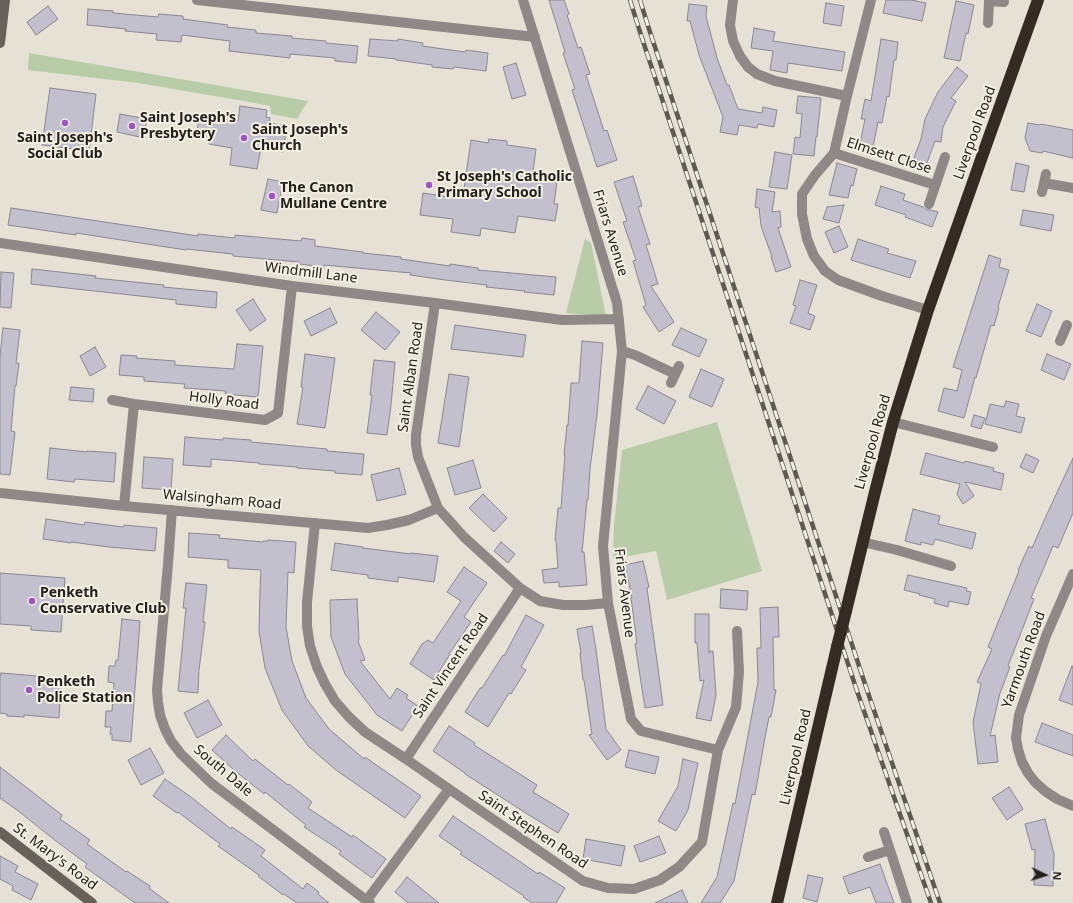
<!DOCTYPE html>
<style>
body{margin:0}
#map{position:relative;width:1073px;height:903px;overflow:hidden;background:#e5e1d4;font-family:"Noto Sans",sans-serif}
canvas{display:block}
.north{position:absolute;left:1025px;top:855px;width:40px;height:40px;-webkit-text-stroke:3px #f2eee1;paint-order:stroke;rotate:94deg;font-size:11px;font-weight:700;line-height:16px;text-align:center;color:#23211d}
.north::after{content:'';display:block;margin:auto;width:14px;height:18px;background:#23211d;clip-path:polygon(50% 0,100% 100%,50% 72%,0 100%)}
</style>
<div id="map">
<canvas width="1073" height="903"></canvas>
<div class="north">N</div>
</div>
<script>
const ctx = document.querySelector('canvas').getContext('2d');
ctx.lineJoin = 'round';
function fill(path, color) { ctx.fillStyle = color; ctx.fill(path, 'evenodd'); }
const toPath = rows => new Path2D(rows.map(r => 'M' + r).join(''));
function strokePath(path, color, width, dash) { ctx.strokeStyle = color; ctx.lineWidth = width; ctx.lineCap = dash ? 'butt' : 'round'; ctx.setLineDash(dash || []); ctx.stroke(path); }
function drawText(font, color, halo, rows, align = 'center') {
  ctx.font = font + ' "Noto Sans",sans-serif'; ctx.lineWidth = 4; ctx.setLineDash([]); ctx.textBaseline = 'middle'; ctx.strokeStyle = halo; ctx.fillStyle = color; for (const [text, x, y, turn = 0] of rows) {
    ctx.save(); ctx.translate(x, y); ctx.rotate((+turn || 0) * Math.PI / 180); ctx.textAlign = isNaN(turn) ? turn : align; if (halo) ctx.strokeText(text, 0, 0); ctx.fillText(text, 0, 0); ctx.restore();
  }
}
const green = toPath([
 [29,53,308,101,297,119,271,114,270,106,244,101,138,83,28,70],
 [585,239,591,243,606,316,566,313],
 [717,422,762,571,667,600,656,551,613,559,614,525,622,450]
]);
const building = toPath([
 [549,0,564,0,569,14,567,15,578,48,581,47,590,74,586,75,604,131,607,130,617,160,597,167,572,90,575,89,563,53,565,52,549,0],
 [886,0,911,0,926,3,922,21,883,13,886,0],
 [956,1,974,5,968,34,966,33,960,61,944,58,956,1],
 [826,3,844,6,841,26,823,23,826,3],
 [689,4,707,6,706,16,717,58,727,85,729,85,738,109,762,113,763,107,777,110,774,127,758,124,757,128,739,125,737,135,720,132,723,117,699,55,690,21,687,21,689,4],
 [48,6,58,19,36,35,27,22,48,6],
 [88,9,113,11,113,13,158,17,159,14,183,16,183,19,228,25,227,27,256,30,256,33,292,36,292,38,326,41,326,43,358,46,356,63,335,61,335,58,290,54,290,58,229,51,230,41,182,35,181,42,156,40,157,34,125,31,126,29,87,25,88,9],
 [754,28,775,32,773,41,845,52,842,71,788,63,787,73,770,70,773,51,751,48,754,28],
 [370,39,398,41,398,39,423,43,422,46,465,52,466,50,488,53,486,71,454,67,453,69,432,67,432,65,396,60,396,59,368,56,370,39],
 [881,39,898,42,896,60,894,60,889,97,887,96,882,123,878,122,872,152,859,149,865,119,861,119,865,99,871,101,881,39],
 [516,63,526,95,512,99,503,67,516,63],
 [957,67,968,76,951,98,956,101,943,127,941,142,935,141,925,168,912,163,921,139,925,119,938,92,957,67],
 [50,88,96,94,89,151,42,145,50,88],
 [798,96,821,98,817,137,816,137,814,156,793,154,795,137,800,138,802,114,796,113,798,96],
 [240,106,267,110,266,117,270,118,269,123,287,126,283,152,261,148,257,169,230,165,232,148,209,144,210,139,196,136,199,120,214,122,214,118,238,121,240,106],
 [120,114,147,119,144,138,117,132,120,114],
 [1028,123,1040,125,1041,124,1073,130,1073,158,1043,151,1042,153,1030,151,1025,138,1028,123],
 [489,139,507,141,507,145,536,149,532,179,557,182,554,204,558,204,555,221,518,216,515,233,481,228,480,236,451,232,453,219,420,215,423,193,456,198,456,195,463,195,471,140,488,143,489,139],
 [775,152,792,155,787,189,769,187,775,152],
 [837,163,857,169,853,186,851,185,848,198,829,195,837,163],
 [1016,163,1029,166,1024,192,1011,190,1016,163],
 [633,176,642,206,638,207,650,244,646,245,658,284,651,286,674,322,659,332,643,307,646,305,633,261,636,260,623,222,627,221,614,182,633,176],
 [268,179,283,182,277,213,261,210,268,179],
 [881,186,905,194,903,200,923,207,927,210,931,210,938,212,932,227,905,217,906,215,875,205,881,186],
 [757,189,775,192,772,212,780,211,781,227,778,228,791,267,776,272,771,257,772,257,761,226,759,208,755,207,757,189],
 [844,205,839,223,823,219,827,207,844,205],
 [11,208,198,236,198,234,235,238,235,235,301,241,302,238,315,240,315,246,363,252,363,253,401,257,401,259,450,266,450,264,478,268,478,270,556,277,554,295,524,292,525,291,486,287,487,285,445,280,410,275,411,273,324,265,324,267,299,264,299,262,233,256,233,254,186,249,186,250,76,233,76,235,8,225,11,208],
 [1023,210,1054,215,1051,231,1020,225,1023,210],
 [839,226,848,247,834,253,825,232,839,226],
 [858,239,889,249,887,253,916,261,910,278,851,260,858,239],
 [989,255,1001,259,999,267,1009,270,998,307,999,308,994,326,991,325,976,378,975,377,964,418,938,411,944,388,957,391,962,370,953,367,989,255],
 [32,269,96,276,95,278,164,285,163,287,217,292,216,308,176,304,176,300,31,284,32,269],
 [1,272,14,273,11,308,0,307,1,272],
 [800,280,817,285,808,313,815,316,810,330,790,323,796,306,793,305,800,280],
 [253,299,266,320,250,331,236,310,253,299],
 [1037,304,1052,311,1041,337,1026,331,1037,304],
 [330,308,337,323,311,336,304,321,330,308],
 [376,312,400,332,385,350,361,330,376,312],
 [455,325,526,335,523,357,451,349,455,325],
 [3,328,20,330,16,363,19,363,16,386,15,386,11,431,15,432,10,475,0,474,0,356,3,328],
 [681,328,707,340,699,357,672,345,681,328],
 [582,341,603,343,597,415,590,469,588,500,587,500,582,552,584,552,587,585,559,587,559,582,544,583,542,570,558,568,556,540,555,540,558,508,561,508,565,455,564,455,567,425,568,425,571,383,579,383,582,341],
 [237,344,263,346,258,397,225,394,226,391,184,388,185,384,144,381,144,377,119,375,121,355,137,356,136,358,175,361,175,365,234,369,237,344],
 [95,347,106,367,90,376,80,356,95,347],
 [305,354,335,358,325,428,297,424,303,387,301,387,305,354],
 [1047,354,1071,364,1064,380,1041,370,1047,354],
 [374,360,395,362,391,405,387,435,367,433,372,395,370,395,374,360],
 [701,369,724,379,712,407,689,397,701,369],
 [449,374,469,377,459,447,438,443,449,374],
 [648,386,676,401,664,424,636,409,648,386],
 [71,387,94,389,93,402,69,400,71,387],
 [1006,401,1019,404,1016,416,1025,418,1021,433,985,424,990,404,1004,407,1006,401],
 [974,415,985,418,981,429,971,426,974,415],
 [185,437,223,440,223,438,251,440,251,442,327,449,327,451,364,454,362,475,335,473,335,471,297,468,297,467,259,464,259,463,211,459,211,467,183,465,185,437],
 [50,448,87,452,87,451,116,453,114,482,75,479,74,482,47,479,50,448],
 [926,453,964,463,965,461,994,468,993,471,1004,474,1001,490,965,482,974,496,963,504,957,494,960,484,920,474,926,453],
 [1026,454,1039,460,1033,473,1020,467,1026,454],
 [144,457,173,459,171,490,142,488,144,457],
 [1073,458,1073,513,1058,548,1053,546,1031,598,1034,599,1008,666,1010,667,1000,693,990,736,995,735,998,762,978,764,973,722,981,684,977,682,992,649,988,647,1019,571,1018,570,1029,546,1032,548,1047,514,1073,458],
 [473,460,481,488,455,495,447,468,473,460],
 [399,468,406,494,377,501,371,475,399,468],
 [483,494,507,518,494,532,469,508,483,494],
 [913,509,940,516,938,524,976,533,972,549,935,539,933,545,921,542,921,545,905,541,913,509],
 [46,519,84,525,85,522,123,527,124,525,157,528,155,551,109,547,71,542,71,543,43,539,46,519],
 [189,533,220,535,219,538,263,542,263,541,268,541,268,540,296,542,294,573,288,572,286,627,292,661,306,698,329,729,364,759,365,757,421,796,405,818,336,770,308,746,282,710,265,668,259,631,260,589,261,570,228,568,228,560,188,557,189,533],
 [501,542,515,554,508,563,494,551,501,542],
 [335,543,363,547,363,548,411,554,411,553,438,556,434,582,398,577,398,582,368,578,368,575,331,570,335,543],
 [643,561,649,587,647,588,663,705,645,708,635,644,637,643,631,598,632,598,625,565,643,561],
 [464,567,487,583,464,617,471,622,449,654,450,654,434,680,410,664,422,644,428,640,433,643,461,601,447,592,464,567],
 [0,573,65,578,61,632,31,630,31,626,0,624,0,573],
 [908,575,967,588,966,591,971,592,968,605,949,601,948,607,934,603,935,599,919,595,920,594,904,590,908,575],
 [186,583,207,585,203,622,205,622,199,670,198,693,178,691,186,608,183,608,186,583],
 [721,589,748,591,747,610,720,608,721,589],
 [357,599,359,640,358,641,365,660,360,661,390,699,397,688,408,695,406,698,418,706,402,731,377,715,345,674,331,637,330,600,357,599],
 [778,607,779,637,773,637,774,690,776,690,771,717,769,717,764,743,755,795,752,794,734,881,720,903,701,903,717,877,733,803,735,804,758,682,757,648,761,648,760,608,778,607],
 [695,614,709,614,709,653,710,651,713,651,716,695,711,721,696,718,704,680,700,681,697,643,695,643,695,614],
 [526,615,544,625,521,667,526,670,511,694,509,693,488,727,465,712,480,688,482,688,503,655,504,656,526,615],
 [122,619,140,621,131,742,112,740,112,734,110,734,111,727,105,727,106,711,112,711,114,683,108,682,109,666,115,666,116,660,118,660,122,619],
 [592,626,596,649,606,729,621,750,607,760,589,735,592,734,584,680,583,680,580,653,581,653,577,629,592,626],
 [1072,666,1073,667,1073,705,1059,700,1072,666],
 [1,673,37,676,37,678,60,679,58,700,60,700,59,718,24,715,24,717,7,716,7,714,0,713,0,675,1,675,1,673],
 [208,700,222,725,197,738,184,713,208,700],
 [1042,723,1073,735,1073,756,1035,742,1042,723],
 [449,726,475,743,474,745,537,785,533,792,569,814,558,833,529,815,465,774,465,773,433,751,449,726],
 [226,735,253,761,255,759,288,785,289,784,312,802,308,808,352,837,353,835,386,859,372,878,339,854,341,851,304,827,306,825,265,792,264,794,234,770,212,750,226,735],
 [150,748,164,773,141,785,128,760,150,748],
 [629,750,659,757,655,774,625,767,629,750],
 [683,759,698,763,688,810,676,831,658,821,678,786,683,759],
 [0,767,62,815,60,819,90,840,87,844,126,872,127,871,150,886,149,888,169,903,135,903,85,867,87,864,56,841,17,810,0,798,0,767],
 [165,779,191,797,231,829,232,827,265,850,261,856,303,889,307,883,319,892,318,894,329,903,297,903,284,894,283,895,258,876,259,875,218,846,220,844,178,812,177,813,153,796,165,779],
 [1009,787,1023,809,1007,820,992,798,1009,787],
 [453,816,538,874,539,872,565,888,556,903,532,903,523,897,524,896,460,854,462,852,439,836,453,816],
 [1045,819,1054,854,1053,886,1034,885,1035,849,1032,850,1025,824,1045,819],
 [659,836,666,853,640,862,634,846,659,836],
 [586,839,625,846,621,866,583,859,586,839],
 [0,856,18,866,15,872,38,884,31,900,12,890,13,886,0,879,0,856],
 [880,864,894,903,876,903,870,887,849,894,843,877,880,864],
 [808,875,823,878,817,902,803,898,808,875],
 [407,877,439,903,408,903,395,892,407,877],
 [682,890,688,903,655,903,682,890]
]);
const street = toPath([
 [197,0,535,37],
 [523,0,617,303,622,351,603,546,608,603,631,719,641,731,718,750],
 [733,0,730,25,733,41,740,56,748,67,757,74,775,81,847,96,834,153,815,175,802,194,802,214,807,239,814,256,825,271,838,280,882,296,928,310],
 [988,23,989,1,1004,2],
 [847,96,871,0],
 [834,153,935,185],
 [1044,183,1073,188],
 [1042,192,1046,174],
 [929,204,945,157],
 [0,243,292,286,435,303,562,320,619,319],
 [435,303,416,435,416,445,418,457,438,508,464,537,520,588,540,601,563,605,586,605,608,603],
 [1060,341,1067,325],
 [622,351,635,355,675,374],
 [671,383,679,366],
 [112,400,134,404],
 [893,422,993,447],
 [0,493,124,506,368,528,387,525,409,520,438,508],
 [124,506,134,404,265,420,278,413,292,286],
 [172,510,168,564,157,690,158,702,160,715,165,729,171,741,181,754,211,783,370,903],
 [315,523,307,602,307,626,310,646,317,667,325,684,335,701,349,717,365,732,406,759,449,789,583,881,608,888,634,889,660,880,679,867,702,842,718,750,736,707,739,672,737,631],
 [862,542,897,550,951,566],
 [1073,574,1046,636,1019,715,1016,738,1018,749,1022,762,1028,773,1035,782,1045,791,1057,799,1073,806],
 [406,759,520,588],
 [890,850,907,903],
 [868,857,890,850,884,832],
 [367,900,449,789]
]);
const secondary = toPath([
 [0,43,5,0],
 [0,832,92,903]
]);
const highway = toPath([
 [846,611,875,492,893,422,928,310,984,151,1038,0],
 [777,903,837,647]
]);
const rail = toPath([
 [630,0,640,32,857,691,931,903],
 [640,0,649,29,866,687,940,903]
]);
const highwayBridge = toPath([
 [837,647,846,611]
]);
const markers = [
 [65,123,4,"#a153c5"],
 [132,126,4,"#a153c5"],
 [244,138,4,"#a153c5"],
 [429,185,4,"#a153c5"],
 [272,196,4,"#a153c5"],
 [32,601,4,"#a153c5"],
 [29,690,4,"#a153c5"]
];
const poiNames = [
 ["Saint Joseph's",140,118],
 ["Presbytery",140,134],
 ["Saint Joseph's",252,130],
 ["Church",252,146],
 ["Saint Joseph's",65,138,"center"],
 ["Social Club",65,154,"center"],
 ["St Joseph's Catholic",437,177],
 ["Primary School",437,193],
 ["The Canon",280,188],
 ["Mullane Centre",280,204],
 ["Penketh",40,593],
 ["Conservative Club",40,609],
 ["Penketh",37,682],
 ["Police Station",37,698]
];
const streetNames = [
 ["Liverpool Road",975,133,-70],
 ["Elmsett Close",889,156,18],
 ["Friars Avenue",610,233,73],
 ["Windmill Lane",311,273,7],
 ["Saint Alban Road",411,377,-82],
 ["Holly Road",224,401,7],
 ["Liverpool Road",873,442,-74],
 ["Walsingham Road",222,500,5],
 ["Friars Avenue",624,593,83],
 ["Yarmouth Road",1024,660,-70],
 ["Saint Vincent Road",451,666,-56],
 ["Liverpool Road",796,757,-77],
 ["South Dale",223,771,40],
 ["Saint Stephen Road",533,830,34],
 ["St. Mary's Road",55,857,37]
];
fill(green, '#b8cda7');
fill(building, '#c3c0cd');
strokePath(building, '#8a8793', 1);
strokePath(street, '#8e8986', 10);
strokePath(secondary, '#67605b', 10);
strokePath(highway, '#342b24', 12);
strokePath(rail, '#5d5a53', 4.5);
strokePath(rail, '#f2eee1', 3, [9]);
strokePath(highwayBridge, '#342b24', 12);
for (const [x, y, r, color] of markers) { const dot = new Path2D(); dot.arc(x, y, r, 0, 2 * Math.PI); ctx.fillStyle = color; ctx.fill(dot); strokePath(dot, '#f2eee1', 1.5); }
drawText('bold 14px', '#23211d', '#f2eee1', poiNames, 'left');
drawText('14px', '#23211d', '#f2eee1', streetNames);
</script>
